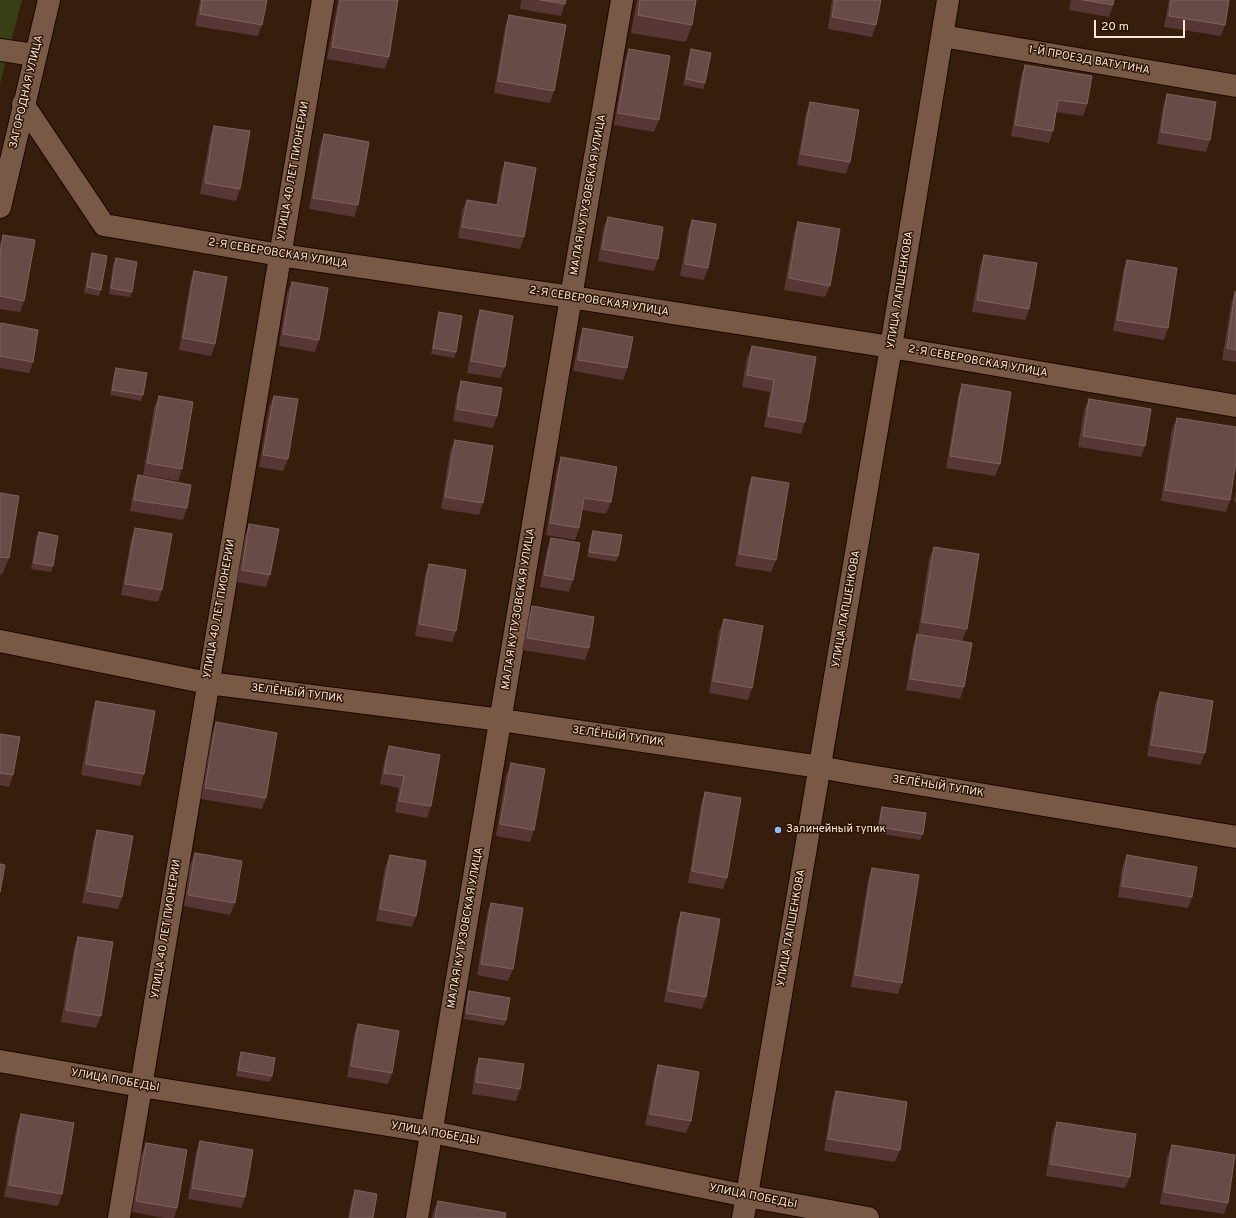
<!DOCTYPE html>
<meta charset="utf-8">
<style>
body{margin:0}
#map{position:relative;width:1236px;height:1218px;overflow:hidden;background:#371d0b;font-family:Overpass,sans-serif}
canvas{display:block}
.scale{position:absolute;left:1094px;top:20px;width:91px;height:18px;box-sizing:border-box;border:2px solid #f8e6db;border-top:0;padding-left:5px;font-size:12px;line-height:14px;white-space:nowrap;color:#f8e6db;-webkit-text-stroke:3px #2c1403;paint-order:stroke}
</style>
<div id="map">
<canvas width="1236" height="1218"></canvas>
<div class="scale">20 m</div>
</div>
<script>
const ctx = document.querySelector('canvas').getContext('2d');
ctx.lineJoin = 'round';
function fill(path, color) { ctx.fillStyle = color; ctx.fill(path, 'evenodd'); }
const toPath = rows => new Path2D(rows.map(r => 'M' + r).join(''));
function strokePath(path, color, width, dash) { ctx.strokeStyle = color; ctx.lineWidth = width; ctx.lineCap = dash ? 'butt' : 'round'; ctx.setLineDash(dash || []); ctx.stroke(path); }
function drawText(font, color, halo, rows, align = 'center') {
  ctx.font = font + ' Overpass,sans-serif'; ctx.lineWidth = 3; ctx.setLineDash([]); ctx.textBaseline = 'middle'; ctx.strokeStyle = halo; ctx.fillStyle = color; for (const [text, x, y, turn = 0] of rows) {
    ctx.save(); ctx.translate(x, y); ctx.rotate((+turn || 0) * Math.PI / 180); ctx.textAlign = isNaN(turn) ? turn : align; if (halo) ctx.strokeText(text, 0, 0); ctx.fillText(text, 0, 0); ctx.restore();
  }
}
const green = toPath([
 [0,0,22,0,0,84]
]);
const minor = toPath([
 [942,36,1236,86],
 [0,50,35,55],
 [23,104,104,225,280,255,571,297,891,347,1236,406],
 [0,207,49,0],
 [0,641,208,683,501,720,820,767,846,772,1236,837],
 [0,1061,141,1086,432,1132,747,1196,868,1218],
 [119,1218,323,0],
 [417,1218,571,297,622,0],
 [743,1218,891,347,948,0]
]);
const wall = toPath([
 [200,0,267,0,262,25,258,36,195,26],
 [338,0,397,0,389,57,385,69,327,59],
 [521,0,566,0,565,4,561,16,520,9],
 [637,0,696,0,692,25,686,42,631,33],
 [832,0,881,0,876,25,872,37,828,29],
 [1071,0,1114,0,1113,5,1109,17,1069,10],
 [1169,0,1229,0,1225,25,1221,36,1164,27],
 [509,15,554,91,550,103,494,93,505,27],
 [629,49,659,120,654,132,614,125,625,60],
 [691,49,705,83,703,89,683,85,689,55],
 [1025,65,1087,104,1083,116,1056,112,1053,131,1049,143,1011,136,1021,76],
 [1167,94,1210,140,1206,152,1157,144,1163,106],
 [810,102,850,162,846,174,797,165,806,113],
 [214,126,240,189,236,201,200,194,210,137],
 [324,134,358,205,354,217,309,209,320,146],
 [505,162,524,237,520,249,458,238,462,211,467,200,496,205,501,174],
 [608,217,658,259,654,271,598,261,603,229],
 [692,220,708,268,704,280,680,276,688,231],
 [798,222,830,286,825,297,784,290,794,233],
 [3,235,24,301,20,312,0,309,0,244],
 [92,253,101,290,99,296,84,293,90,259],
 [984,255,1029,309,1025,320,972,312,980,266],
 [116,258,132,292,130,297,109,294,113,264],
 [1127,260,1168,328,1164,340,1113,331,1123,272],
 [194,271,215,344,211,356,179,350,190,283],
 [292,282,319,340,315,352,279,346,287,293],
 [1235,292,1236,292,1236,362,1222,360,1231,304],
 [480,310,505,367,500,378,467,373,476,322],
 [439,312,456,352,454,358,431,354,437,318],
 [1,323,33,362,29,373,0,368,0,327],
 [583,328,627,368,623,380,573,371,579,340],
 [752,346,805,422,801,434,764,427,770,392,742,387,747,357],
 [116,368,143,395,141,401,110,395,114,374],
 [461,381,497,416,493,428,453,421,457,393],
 [962,384,1000,464,995,476,946,468,958,396],
 [159,396,182,469,178,481,143,475,154,408],
 [274,396,288,459,283,471,259,467,269,407],
 [1089,399,1145,446,1141,457,1078,447,1084,410],
 [1177,418,1230,500,1226,512,1161,501,1172,429],
 [455,440,483,503,479,515,441,509,450,451],
 [561,457,611,502,606,514,582,510,579,528,575,540,546,535,557,469],
 [138,475,187,508,183,520,130,511,134,487],
 [752,477,776,560,771,572,735,566,748,488],
 [1236,490,1236,502,1234,502],
 [0,493,9,558,2,575,0,575],
 [249,524,270,575,266,587,237,582,245,536],
 [135,528,162,590,158,602,121,595,131,540],
 [593,531,618,556,616,562,587,557,591,536],
 [39,532,53,566,51,572,31,569,36,538],
 [551,538,573,580,569,592,540,587,547,550],
 [934,547,967,629,962,641,918,633,929,559],
 [429,564,456,631,452,642,415,636,425,575],
 [532,606,589,648,585,660,522,650,528,618],
 [724,619,752,688,748,700,709,693,719,631],
 [917,634,964,687,960,699,906,690,913,646],
 [1160,692,1205,753,1200,765,1147,756,1155,704],
 [96,701,144,774,140,786,81,775,92,713],
 [216,722,266,798,262,809,201,799,212,734],
 [0,734,13,775,9,787,0,785],
 [389,746,431,806,427,818,395,812,399,788,380,784,385,758],
 [511,763,534,830,530,842,496,836,506,775],
 [705,792,727,878,723,889,688,883,701,804],
 [882,807,923,834,920,840,877,833,880,813],
 [97,830,122,897,118,909,82,903,93,842],
 [195,853,235,903,230,915,184,906,190,865],
 [390,855,416,916,412,927,376,921,385,867],
 [1127,855,1192,897,1188,908,1118,897,1122,867],
 [872,868,902,983,898,994,851,987,868,879],
 [491,903,513,969,508,981,477,975,487,914],
 [681,912,706,997,702,1009,664,1002,677,924],
 [78,937,101,1016,96,1028,61,1022,74,948],
 [469,991,506,1020,504,1026,464,1019,467,997],
 [358,1024,392,1073,388,1084,347,1077,354,1035],
 [241,1052,272,1076,270,1082,236,1076,239,1058],
 [479,1058,520,1089,516,1101,472,1094,475,1069],
 [658,1065,691,1121,686,1133,645,1125,654,1077],
 [836,1091,900,1150,895,1162,824,1151,832,1102],
 [21,1114,62,1194,58,1206,4,1197,17,1125],
 [1057,1122,1130,1177,1125,1188,1046,1176,1052,1133],
 [200,1141,245,1197,241,1208,188,1199,196,1152],
 [146,1143,177,1208,174,1218,164,1218,132,1212,141,1155],
 [1172,1145,1228,1203,1224,1214,1160,1204,1167,1157],
 [355,1190,373,1218,348,1218,351,1202],
 [438,1201,505,1218,432,1218,433,1213]
]);
const building = toPath([
 [202,0,267,0,262,25,200,14,202,0],
 [340,0,398,0,389,57,332,47,340,0],
 [540,0,566,0,565,4,540,0],
 [640,0,696,0,692,25,638,15,640,0],
 [835,0,881,0,876,25,832,17,835,0],
 [1083,0,1114,0,1113,5,1083,0],
 [1171,0,1229,0,1225,25,1169,16,1171,0],
 [509,15,566,25,554,91,498,81,509,15],
 [629,49,670,56,659,120,618,113,629,49],
 [691,49,711,53,705,83,686,79,691,49],
 [1025,65,1092,76,1087,104,1058,100,1053,131,1015,125,1025,65],
 [1167,94,1216,102,1210,140,1161,132,1167,94],
 [810,102,859,110,850,162,801,154,810,102],
 [214,126,250,131,240,189,205,183,214,126],
 [324,134,369,142,358,205,313,198,324,134],
 [505,162,536,168,524,237,462,227,467,200,498,205,505,162],
 [608,217,663,227,658,259,602,249,608,217],
 [692,220,716,224,708,268,685,264,692,220],
 [798,222,840,229,830,286,789,278,798,222],
 [3,235,35,240,24,301,0,296,0,255,3,235],
 [92,253,107,256,101,290,87,287,92,253],
 [984,255,1037,263,1029,309,977,300,984,255],
 [116,258,137,262,132,292,111,288,116,258],
 [1127,260,1177,268,1168,328,1117,320,1127,260],
 [194,271,227,277,215,344,183,338,194,271],
 [292,282,328,288,319,340,283,334,292,282],
 [1235,292,1236,292,1236,350,1227,348,1235,292],
 [480,310,513,316,505,367,471,361,480,310],
 [439,312,462,316,456,352,433,348,439,312],
 [1,323,38,330,33,362,0,356,0,332,1,323],
 [583,328,633,337,627,368,578,360,583,328],
 [752,346,816,357,805,422,768,416,774,380,747,375,752,346],
 [116,368,147,373,143,395,112,390,116,368],
 [461,381,502,388,497,416,457,409,461,381],
 [962,384,1011,392,1000,464,950,456,962,384],
 [159,396,193,402,182,469,147,463,159,396],
 [274,396,298,399,288,459,263,455,274,396],
 [1089,399,1151,409,1145,446,1083,436,1089,399],
 [1177,418,1236,427,1236,462,1230,500,1165,490,1177,418],
 [455,440,493,446,483,503,445,497,455,440],
 [561,457,617,467,611,502,584,498,579,528,550,523,561,457],
 [138,475,191,485,187,508,134,500,138,475],
 [752,477,789,483,776,560,739,554,752,477],
 [0,493,19,496,9,558,0,557,0,493],
 [249,524,279,529,270,575,242,570,249,524],
 [135,528,172,534,162,590,125,584,135,528],
 [593,531,622,535,618,556,589,552,593,531],
 [39,532,58,536,53,566,34,563,39,532],
 [551,538,580,543,573,580,544,575,551,538],
 [934,547,979,554,967,629,922,622,934,547],
 [429,564,466,570,456,631,419,624,429,564],
 [532,606,594,617,589,648,527,638,532,606],
 [724,619,763,626,752,688,713,681,724,619],
 [917,634,972,643,964,687,910,679,917,634],
 [1160,692,1213,701,1205,753,1151,745,1160,692],
 [96,701,155,711,144,774,86,764,96,701],
 [216,722,277,733,266,798,205,788,216,722],
 [0,734,20,737,13,775,0,773,0,734],
 [389,746,440,755,431,806,399,801,404,776,384,773,389,746],
 [511,763,545,769,534,830,500,824,511,763],
 [705,792,741,798,727,878,692,871,705,792],
 [882,807,926,813,923,834,879,827,882,807],
 [97,830,133,836,122,897,87,891,97,830],
 [195,853,242,861,235,903,188,895,195,853],
 [390,855,426,861,416,916,380,909,390,855],
 [1127,855,1197,867,1192,897,1122,886,1127,855],
 [0,864,5,865,0,892,0,864],
 [872,868,919,875,902,983,855,975,872,868],
 [491,903,523,908,513,969,481,964,491,903],
 [681,912,720,919,706,997,668,991,681,912],
 [78,937,113,942,101,1016,66,1010,78,937],
 [469,991,510,998,506,1020,466,1013,469,991],
 [358,1024,399,1031,392,1073,351,1066,358,1024],
 [241,1052,275,1058,272,1076,238,1070,241,1052],
 [479,1058,524,1064,520,1089,476,1082,479,1058],
 [658,1065,699,1072,691,1121,650,1114,658,1065],
 [836,1091,907,1102,900,1150,828,1139,836,1091],
 [21,1114,74,1123,62,1194,9,1185,21,1114],
 [1057,1122,1136,1134,1130,1177,1050,1164,1057,1122],
 [200,1141,253,1150,245,1197,192,1188,200,1141],
 [146,1143,187,1150,177,1208,136,1201,146,1143],
 [1172,1145,1235,1155,1228,1203,1164,1192,1172,1145],
 [355,1190,377,1194,373,1218,350,1218,355,1190],
 [438,1201,506,1213,505,1218,435,1218,438,1201]
]);
const markers = [
 [778,830,4,"#90b8fd"]
];
const streetNames = [
 ["1-Й ПРОЕЗД ВАТУТИНА",1089,61,10],
 ["ЗАГОРОДНАЯ УЛИЦА",27,92,-77],
 ["УЛИЦА 40 ЛЕТ ПИОНЕРИИ",294,171,-80],
 ["МАЛАЯ КУТУЗОВСКАЯ УЛИЦА",589,195,-80],
 ["2-Я СЕВЕРОВСКАЯ УЛИЦА",278,254,9],
 ["УЛИЦА ЛАПШЕНКОВА",901,290,-81],
 ["2-Я СЕВЕРОВСКАЯ УЛИЦА",599,302,9],
 ["2-Я СЕВЕРОВСКАЯ УЛИЦА",978,362,10],
 ["УЛИЦА 40 ЛЕТ ПИОНЕРИИ",220,609,-80],
 ["МАЛАЯ КУТУЗОВСКАЯ УЛИЦА",519,609,-81],
 ["УЛИЦА ЛАПШЕНКОВА",847,609,-80],
 ["ЗЕЛЁНЫЙ ТУПИК",297,694,7],
 ["ЗЕЛЁНЫЙ ТУПИК",618,737,8],
 ["ЗЕЛЁНЫЙ ТУПИК",938,787,9],
 ["МАЛАЯ КУТУЗОВСКАЯ УЛИЦА",466,928,-80],
 ["УЛИЦА ЛАПШЕНКОВА",792,928,-80],
 ["УЛИЦА 40 ЛЕТ ПИОНЕРИИ",167,929,-81],
 ["УЛИЦА ПОБЕДЫ",115,1081,10],
 ["УЛИЦА ПОБЕДЫ",435,1134,10],
 ["УЛИЦА ПОБЕДЫ",753,1197,11]
];
const poiNames = [
 ["Залинейный тупик",786,830]
];
fill(green, '#383e15');
strokePath(minor, '#1d0600', 24);
strokePath(minor, '#775945', 22);
fill(wall, '#573735');
fill(building, '#684a46');
strokePath(building, '#7f625e', 1);
for (const [x, y, r, color] of markers) { const dot = new Path2D(); dot.arc(x, y, r, 0, 2 * Math.PI); ctx.fillStyle = color; ctx.fill(dot); strokePath(dot, '#2c1403', 1.5); }
drawText('11px', '#f8e6db', '#2c1403', streetNames);
drawText('11px', '#f8e6db', '#2c1403', poiNames, 'left');
</script>
